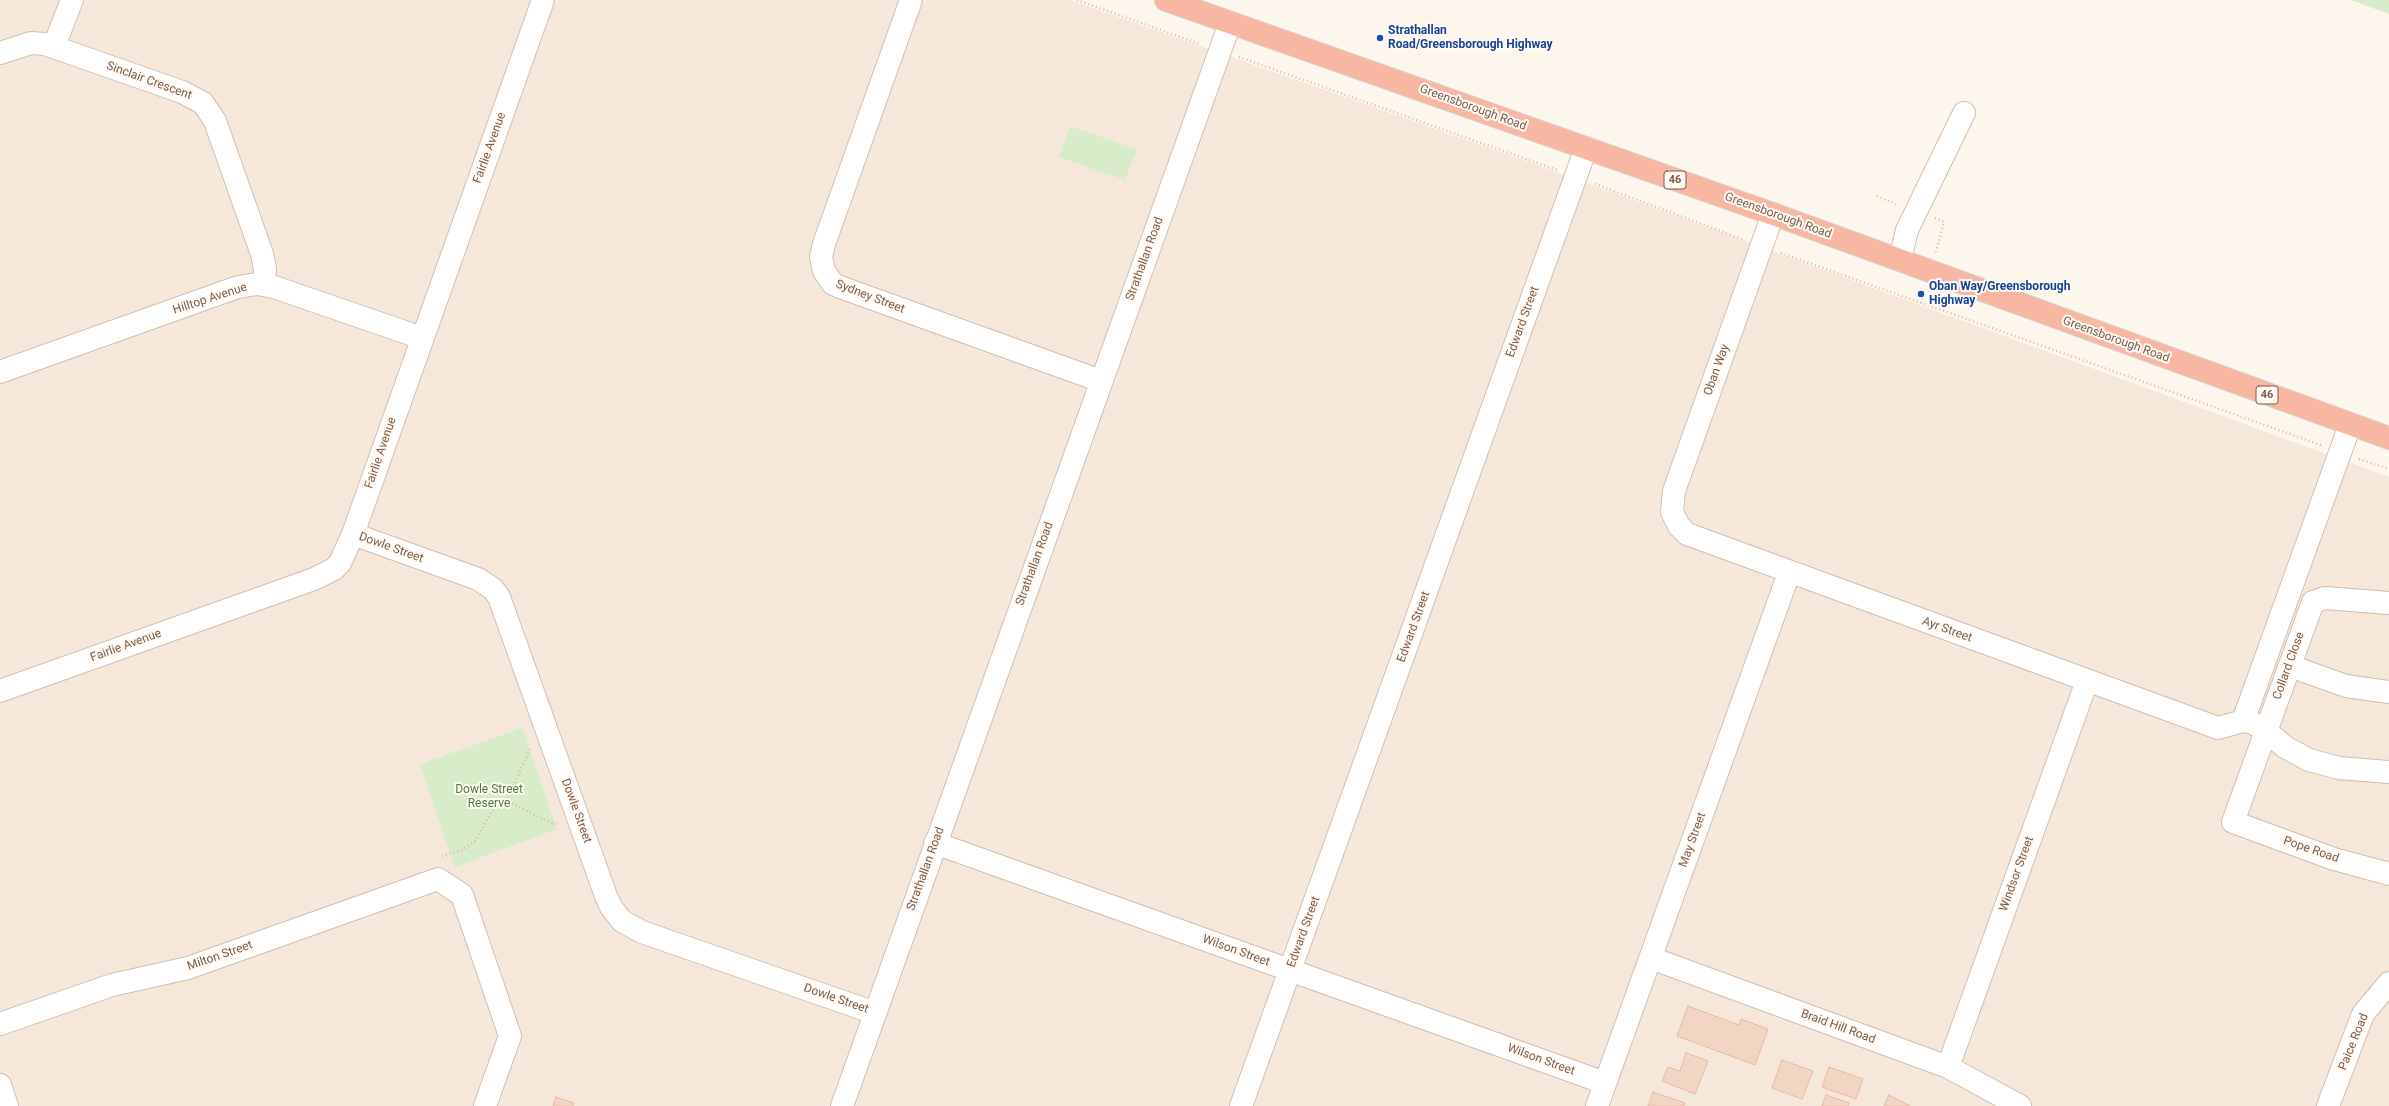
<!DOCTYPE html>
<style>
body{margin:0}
canvas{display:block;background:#fdf6ec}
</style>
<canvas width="2389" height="1106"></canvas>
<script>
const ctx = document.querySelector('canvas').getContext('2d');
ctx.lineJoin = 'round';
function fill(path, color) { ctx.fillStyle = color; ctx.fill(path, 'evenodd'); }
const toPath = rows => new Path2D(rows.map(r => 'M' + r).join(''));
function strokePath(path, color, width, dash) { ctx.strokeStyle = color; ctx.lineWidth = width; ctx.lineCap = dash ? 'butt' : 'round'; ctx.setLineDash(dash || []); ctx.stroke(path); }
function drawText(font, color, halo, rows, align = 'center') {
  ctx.font = font + ' Roboto,sans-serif'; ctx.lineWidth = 4; ctx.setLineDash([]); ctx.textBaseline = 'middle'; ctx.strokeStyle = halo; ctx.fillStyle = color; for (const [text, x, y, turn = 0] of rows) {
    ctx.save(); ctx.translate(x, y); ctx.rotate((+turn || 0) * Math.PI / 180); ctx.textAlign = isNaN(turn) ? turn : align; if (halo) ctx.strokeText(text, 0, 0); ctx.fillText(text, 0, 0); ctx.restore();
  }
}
const residential = toPath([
 [0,0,1070,0,1546,168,2389,477,2389,1106,0,1106]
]);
const green = toPath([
 [2351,0,2389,0,2389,14],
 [1070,126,1137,149,1125,180,1059,157],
 [522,728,557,829,455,867,420,764]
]);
const building = toPath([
 [1688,1006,1739,1025,1741,1019,1768,1029,1755,1065,1677,1036,1688,1006],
 [1686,1053,1708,1061,1695,1094,1662,1081,1668,1067,1680,1071,1686,1053],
 [1782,1060,1813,1071,1802,1099,1772,1088,1782,1060],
 [1829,1067,1863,1079,1856,1099,1822,1087,1829,1067],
 [1653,1092,1685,1103,1684,1106,1648,1106,1653,1092],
 [1826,1095,1849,1103,1848,1106,1822,1106,1826,1095],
 [1889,1095,1910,1106,1884,1106,1889,1095],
 [556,1097,574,1103,573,1106,553,1106,556,1097]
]);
const path = toPath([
 [1077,0,1200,44],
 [1239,57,1557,170],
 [1595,184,1742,239],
 [1877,196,1896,204],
 [1935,218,1944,222,1936,252],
 [1781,253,2321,445],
 [1921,303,1924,292],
 [2359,459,2389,469],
 [505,800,551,823,558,824],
 [442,856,462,850,475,841,491,813,509,796,531,747]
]);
const minor = toPath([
 [911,0,824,244,821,257,824,271,833,284,840,287,1101,381],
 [54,46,72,0],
 [0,53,31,43,45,44,182,92,203,103,215,121,262,254,265,269,264,284],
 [1773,214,1674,491,1672,512,1679,526,1687,534,2218,728,2243,721,2251,722,2265,730,2285,747,2309,760,2339,768,2389,772],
 [1900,260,1907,230,1964,113],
 [0,372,238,287,257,284,274,287,422,338],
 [353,534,478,579,493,589,499,597,606,896,611,907,622,921,642,932,875,1013],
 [2389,603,2325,598,2313,602,2233,822,2334,859,2389,874],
 [2290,666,2346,686,2389,692],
 [0,691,314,579,334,569,340,563,353,534,543,0],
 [2243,721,2350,425],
 [935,843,1605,1083],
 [1651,958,1948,1067,2020,1106],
 [0,1024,112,985,188,968,438,879,462,895,510,1036,485,1106],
 [1948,1067,2087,681],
 [0,1085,7,1106],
 [842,1106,1230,23],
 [1241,1106,1586,148],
 [1597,1106,1789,573],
 [2328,1106,2363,1014,2389,983]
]);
const highway = toPath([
 [1166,0,1773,214,2389,438]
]);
const markers = [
 [1380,38,4,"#1a4fb4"],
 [1921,294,4,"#1a4fb4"]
];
const shields = [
 [1675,180,22],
 [2267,395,22]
];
const shieldNames = [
 ["46",1675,180],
 ["46",2267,395]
];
const transitNames = [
 ["Strathallan",1388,31],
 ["Road/Greensborough Highway",1388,45],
 ["Oban Way/Greensborough",1929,287],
 ["Highway",1929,301]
];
const streetNames = [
 ["Sinclair Crescent",149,81,20],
 ["Greensborough Road",1473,108,20],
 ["Fairlie Avenue",490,148,-70],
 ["Greensborough Road",1778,216,20],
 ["Strathallan Road",1145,259,-70],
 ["Sydney Street",870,297,21],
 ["Hilltop Avenue",210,299,-18],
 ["Edward Street",1523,322,-70],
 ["Greensborough Road",2116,340,20],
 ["Oban Way",1717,370,-70],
 ["Fairlie Avenue",381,453,-71],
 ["Dowle Street",391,548,20],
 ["Strathallan Road",1035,564,-70],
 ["Edward Street",1414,627,-70],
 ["Ayr Street",1947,630,20],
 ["Fairlie Avenue",126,646,-20],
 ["Collard Close",2289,666,-70],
 ["Dowle Street",576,811,70],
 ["May Street",1693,840,-70],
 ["Pope Road",2311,850,19],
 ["Strathallan Road",926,869,-70],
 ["Windsor Street",2017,874,-70],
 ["Edward Street",1304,932,-70],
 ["Wilson Street",1236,951,20],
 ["Milton Street",220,956,-19],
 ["Dowle Street",836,999,19],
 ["Braid Hill Road",1838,1027,20],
 ["Paice Road",2354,1042,-68],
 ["Wilson Street",1541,1060,20]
];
const parkNames = [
 ["Dowle Street",489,790],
 ["Reserve",489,804]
];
fill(residential, '#f5e8da');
fill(green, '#d8ecc9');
fill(building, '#f3d5c3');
strokePath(building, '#e6bba3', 1);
strokePath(minor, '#d1beb0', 24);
strokePath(highway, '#dad1cd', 24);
strokePath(path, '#d9b8a5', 2.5, [1, 3]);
strokePath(minor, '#fff', 22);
strokePath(highway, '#f7b7a3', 22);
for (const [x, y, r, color] of markers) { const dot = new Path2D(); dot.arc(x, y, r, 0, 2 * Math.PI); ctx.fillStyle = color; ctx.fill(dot); strokePath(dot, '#fffaf3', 1.5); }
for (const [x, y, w] of shields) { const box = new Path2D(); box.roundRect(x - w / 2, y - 9, w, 18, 3); ctx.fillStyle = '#fffaf3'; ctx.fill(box); strokePath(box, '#7a5c4d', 1); }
drawText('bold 11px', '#7a5c4d', null, shieldNames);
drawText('bold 12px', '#164399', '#fffaf3', transitNames, 'left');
drawText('12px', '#7a5c4d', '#fffaf3', streetNames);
drawText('12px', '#537a41', '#fffaf3', parkNames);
</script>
